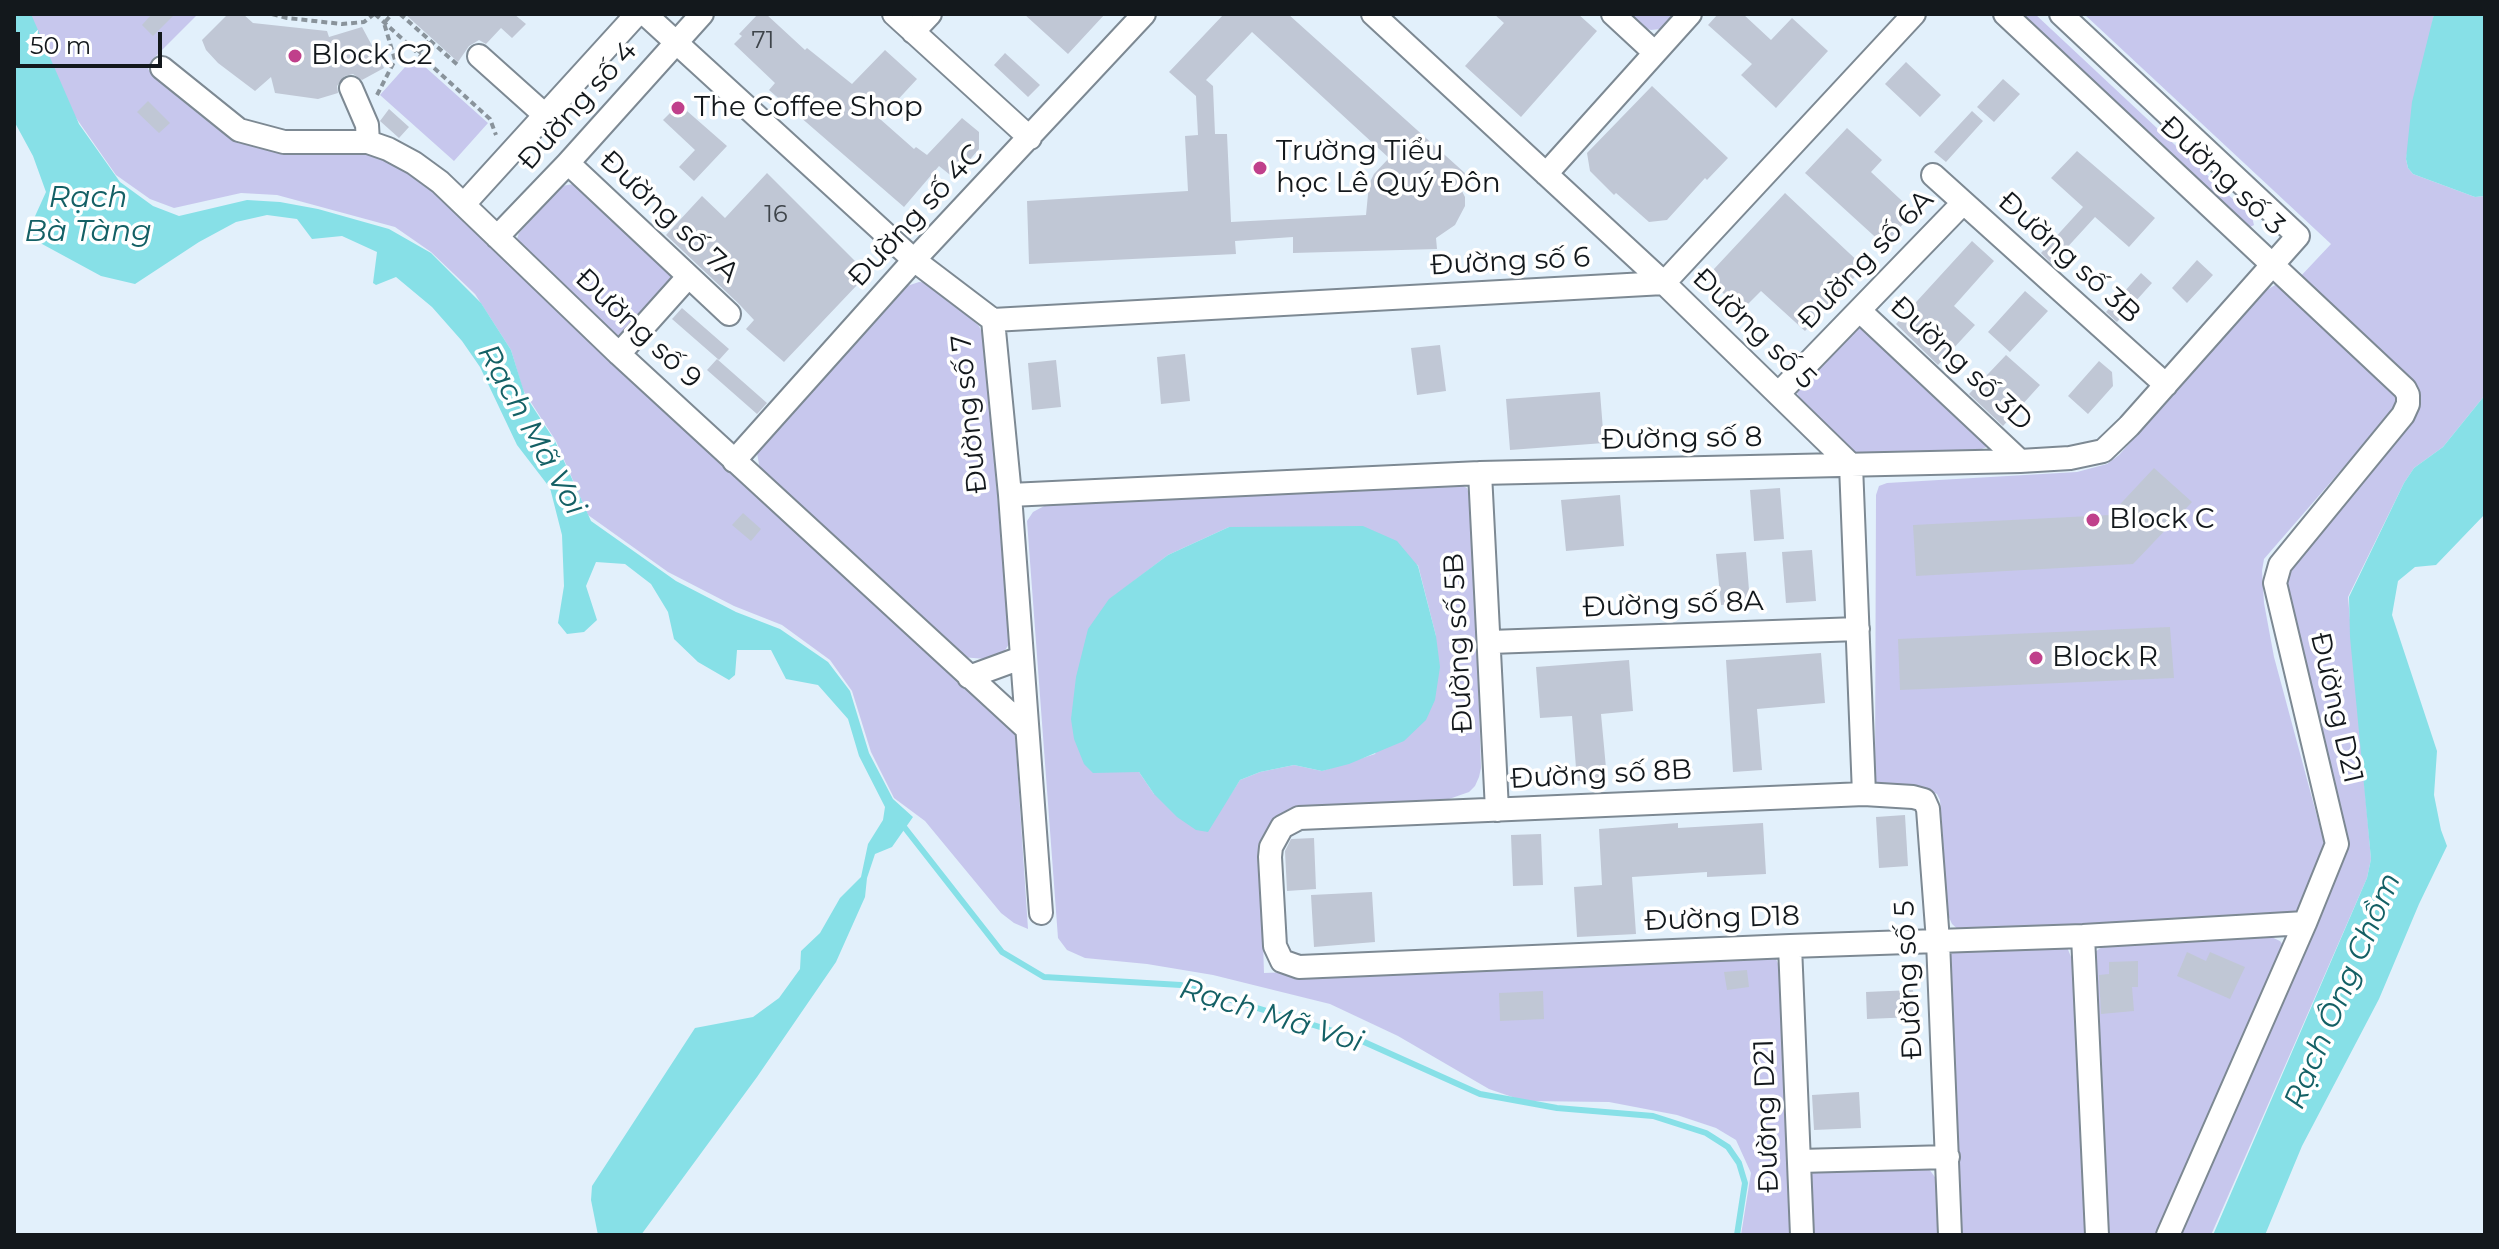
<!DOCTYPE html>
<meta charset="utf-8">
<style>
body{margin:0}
#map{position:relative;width:2499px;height:1249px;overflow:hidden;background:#e2f0fb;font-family:Montserrat,sans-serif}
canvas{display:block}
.frame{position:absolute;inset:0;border:16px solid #13181c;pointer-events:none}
.scale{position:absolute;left:16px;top:32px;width:146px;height:36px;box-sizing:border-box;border:4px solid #13181c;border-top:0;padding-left:10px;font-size:24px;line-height:28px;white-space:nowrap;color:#13181c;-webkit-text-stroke:6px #fff;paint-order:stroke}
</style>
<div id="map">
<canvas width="2499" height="1249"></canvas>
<div class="frame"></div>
<div class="scale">50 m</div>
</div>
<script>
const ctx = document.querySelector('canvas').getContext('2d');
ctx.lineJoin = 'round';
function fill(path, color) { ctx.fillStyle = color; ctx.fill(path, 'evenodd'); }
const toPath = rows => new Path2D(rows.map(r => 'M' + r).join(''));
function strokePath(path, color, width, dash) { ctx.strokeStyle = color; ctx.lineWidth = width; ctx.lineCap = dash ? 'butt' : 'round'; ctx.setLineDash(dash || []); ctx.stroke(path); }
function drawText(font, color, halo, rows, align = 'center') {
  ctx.font = font + ' Montserrat,sans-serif'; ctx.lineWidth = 7; ctx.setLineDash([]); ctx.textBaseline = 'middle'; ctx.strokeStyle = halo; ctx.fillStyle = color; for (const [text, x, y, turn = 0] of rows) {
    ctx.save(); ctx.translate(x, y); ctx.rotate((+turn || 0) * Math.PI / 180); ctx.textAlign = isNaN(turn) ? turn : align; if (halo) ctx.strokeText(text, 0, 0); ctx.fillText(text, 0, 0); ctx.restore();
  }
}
const green = toPath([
 [30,14,198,14,153,59,148,69,164,86,201,116,238,143,286,150,360,149,385,158,431,185,456,214,1015,732,1028,929,1014,923,1001,913,925,821,894,798,871,752,852,691,830,660,782,625,734,606,668,572,588,515,556,441,523,390,511,350,475,294,431,252,395,227,277,195,241,193,174,208,150,199,116,175,74,115],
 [1626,14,1676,14,1660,29,1651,30,1640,26],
 [2013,14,2035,14,2252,217,2254,225,2246,229],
 [2084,14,2434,14,2406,159,2408,168,2413,174,2475,197,2485,196,2485,395,2443,447,2414,468,2404,483,2348,597,2371,859,2367,878,2211,1235,2178,1235,2348,841,2285,581,2288,569,2409,415,2411,382,2401,369,2299,278,2331,244],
 [414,57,488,123,454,161,380,95],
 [573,184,586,188,676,278,619,340,516,242,519,233,562,186],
 [919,282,930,283,943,293,979,326,985,340,1009,644,1002,655,986,659,961,657,760,470,757,453,763,441,907,286],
 [2277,284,2395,394,2396,401,2395,408,2264,559,2262,571,2264,603,2274,657,2325,846,2300,911,2287,918,1961,932,1952,924,1948,915,1940,800,1937,794,1923,789,1883,785,1876,783,1875,776,1876,495,1879,486,1887,483,2077,472,2107,464,2119,455,2263,292],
 [1857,325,1862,326,1989,444,1987,447,1976,451,1867,456,1853,454,1802,403,1795,389],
 [1451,484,1461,485,1467,488,1472,503,1481,768,1479,777,1475,786,1469,792,1449,799,1310,806,1297,807,1278,816,1269,825,1260,848,1264,973,1763,954,1775,957,1783,974,1792,1235,1741,1235,1751,1173,1736,1140,1716,1128,1677,1115,1609,1102,1524,1101,1489,1089,1398,1036,1330,1004,1213,975,1147,964,1085,958,1067,950,1058,938,1027,521,1033,512,1046,505],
 [1229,527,1418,565,1436,636,1375,754,1322,771,1294,765,1260,772,1240,780,1229,797,1154,794,1139,772,1109,600,1168,555],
 [2267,935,2280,941,2283,945,2158,1235,2105,1235,2095,952,2106,944],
 [2067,947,2073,962,2087,1235,1957,1235,1948,956,1955,951],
 [1918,1166,1929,1169,1940,1184,1942,1235,1811,1235,1809,1177,1811,1172,1815,1169]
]);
const water = toPath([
 [14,14,31,14,79,124,120,182,153,206,179,216,247,200,280,202,318,209,389,229,431,253,481,303,511,350,525,395,555,441,591,521,676,581,736,612,780,629,828,662,850,691,869,753,893,799,913,817,892,847,875,854,867,878,865,897,836,962,757,1077,641,1235,598,1235,591,1200,592,1186,695,1028,753,1017,779,998,800,969,801,951,820,933,840,898,861,877,868,844,883,820,885,807,859,756,848,719,818,685,786,679,771,650,737,650,735,675,729,680,698,662,674,639,668,612,651,584,625,564,596,562,586,586,597,620,584,632,567,634,558,623,564,586,562,535,550,488,517,445,480,367,462,341,432,307,396,277,376,285,373,283,377,252,342,236,312,239,297,219,267,215,236,222,199,242,135,284,101,276,31,238,31,225,46,192,33,156,14,121],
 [2434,14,2485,14,2485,196,2475,197,2413,174,2408,168,2406,159,2412,102],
 [2485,395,2485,514,2436,565,2415,567,2398,581,2392,615,2437,751,2434,795,2441,830,2447,846,2419,904,2379,999,2302,1146,2265,1235,2213,1235,2367,878,2371,859,2350,637,2349,597,2404,483,2414,468,2443,447],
 [1363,526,1397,541,1418,566,1436,636,1440,667,1435,700,1426,720,1404,741,1349,764,1322,771,1294,765,1260,772,1240,780,1208,832,1196,830,1177,817,1154,794,1139,772,1093,773,1084,764,1074,739,1071,719,1076,677,1088,629,1109,599,1168,555,1229,527]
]);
const stream = toPath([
 [901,823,1002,952,1044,977,1181,985,1353,1037,1480,1094,1557,1108,1653,1116,1706,1133,1728,1147,1739,1163,1745,1183,1737,1235]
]);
const building = toPath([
 [152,14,175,14,153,36,142,25],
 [228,14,243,14,253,23,327,31,329,37,362,27,384,68,362,80,353,74,345,76,337,86,338,93,318,99,275,93,271,77,255,91,218,63,206,50,202,40],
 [405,14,514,14,526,24,512,38,501,28,486,44,479,40,469,46,458,62],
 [758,14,766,14,805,50,807,48,852,84,885,50,917,79,880,119,914,149,916,147,927,155,962,118,979,132,979,149,954,178,939,166,904,207,769,90,775,83,734,44,742,36,739,34],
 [1024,14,1105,14,1068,54],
 [1224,14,1288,14,1466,174,1458,183,1465,197,1465,206,1455,225,1436,238,1437,249,1293,253,1293,237,1235,241,1236,254,1029,264,1027,201,1188,191,1185,136,1198,135,1196,96,1169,72],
 [1252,32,1389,158,1374,174,1369,184,1366,215,1231,222,1227,134,1215,134,1213,86,1206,80],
 [1494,14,1578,14,1597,31,1521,117,1465,66,1504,23],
 [1718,14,1743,14,1771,40,1792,18,1828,51,1776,108,1741,75,1752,64,1708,25],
 [1005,53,1040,85,1028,97,994,65],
 [1906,62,1941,95,1920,117,1885,84],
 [2003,79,2020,94,1994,122,1977,107],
 [1652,86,1728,158,1707,180,1705,178,1667,220,1649,222,1616,193,1614,195,1590,171,1587,153],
 [148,101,170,123,159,133,137,112],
 [679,104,727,146,694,181,679,167,695,150,663,120],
 [389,109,409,127,399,138,380,121],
 [1972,111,1983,121,1946,162,1934,152],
 [1847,128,1882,160,1871,172,1914,212,1884,245,1805,173],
 [2077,151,2155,218,2129,247,2095,217,2052,264,2041,253,2083,207,2051,178],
 [767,173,856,262,858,284,784,362,746,329,754,320,739,304,666,235,702,196,725,218],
 [1785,193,1864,267,1805,331,1761,291,1741,311,1717,287,1714,269],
 [1972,241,1994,261,1954,306,1975,325,1938,365,1896,324],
 [2197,260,2213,275,2187,303,2172,288],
 [2141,273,2152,283,2117,322,2106,312],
 [2025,291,2048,311,2010,352,1988,332],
 [682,308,729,349,719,360,672,319],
 [1440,345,1446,391,1417,395,1411,348],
 [1185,354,1190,401,1161,404,1157,357],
 [2006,355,2040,385,2003,426,1969,394],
 [717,359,767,403,757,414,707,370],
 [1056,360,1061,407,1032,410,1028,363],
 [2099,361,2112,372,2113,386,2088,414,2068,396],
 [1600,392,1604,443,1510,450,1506,399],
 [2154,468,2192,502,2133,564,1916,576,1913,525,2110,515],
 [1780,488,1784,539,1754,541,1750,490],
 [1620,495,1624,546,1566,551,1561,500],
 [743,513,761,529,751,541,732,525],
 [1812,550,1816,601,1786,603,1782,552],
 [1746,552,1750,603,1721,605,1716,554],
 [2170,627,2174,678,1900,690,1898,639],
 [1821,653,1825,703,1757,709,1762,770,1733,772,1726,660],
 [1629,660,1633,711,1601,714,1607,779,1577,781,1572,716,1540,718,1536,667],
 [1905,815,1908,866,1879,868,1876,817],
 [1678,823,1678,828,1763,823,1766,874,1707,877,1707,872,1632,877,1636,934,1577,937,1574,887,1602,885,1599,829],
 [1541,834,1543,885,1513,886,1511,835],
 [1314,838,1316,889,1287,891,1285,851,1291,839],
 [1372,892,1375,942,1314,947,1311,895],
 [2187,952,2206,961,2210,952,2245,967,2230,999,2177,976],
 [2138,961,2138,987,2132,987,2134,1011,2101,1014,2099,975,2109,974,2109,962],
 [1747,970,1749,987,1727,990,1724,972],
 [1913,990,1914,1017,1867,1019,1866,992],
 [1543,991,1544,1019,1500,1021,1499,993],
 [1859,1092,1861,1128,1814,1130,1812,1095]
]);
const path = toPath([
 [272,14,287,18,342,24,364,22,374,14],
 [375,14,490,119,496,135],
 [400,14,460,67],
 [418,53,430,40],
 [377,95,395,60,384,23,392,14]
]);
const minor = toPath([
 [645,14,914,260,993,320,1010,495,1041,913],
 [894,14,1030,138],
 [1373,14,1664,283,1851,465,1864,794],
 [1613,14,1654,52],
 [2005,14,2405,389,2408,395,2408,404,2403,415,2280,565,2275,583,2337,844,2305,923,2168,1235],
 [913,32,930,14],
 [479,56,546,116],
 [162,68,239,130,284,142,368,142,388,149,414,163,440,182,619,354,1027,729],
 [351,88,367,125,368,142],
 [568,163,729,314],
 [1546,174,1690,14],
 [1933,175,2166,385],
 [464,204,637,14],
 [497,237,568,163,702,14],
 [1860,311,2020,461],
 [993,320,1664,283,1914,14],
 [619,354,688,277],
 [1779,393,1963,203],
 [734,461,914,260,1144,14],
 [1480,473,1497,810],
 [1010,495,1480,473,2020,461,2070,458,2103,451,2129,426,2298,236,2061,14],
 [1490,642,1858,629],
 [969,677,1021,658],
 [2083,936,2097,1235],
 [1790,946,1802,1235],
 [1800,1161,1948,1157],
 [1950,1235,1938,941,1928,809,1924,800,1913,797,1864,794,1299,818,1282,827,1271,847,1270,857,1275,946,1282,961,1299,967,1790,946,1938,941,2083,936,2305,923]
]);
const markers = [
 [295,56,8,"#c0408b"],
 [678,108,8,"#c0408b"],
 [1260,168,8,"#c0408b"],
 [2093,520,8,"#c0408b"],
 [2036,658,8,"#c0408b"]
];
const numberNames = [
 ["71",763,41],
 ["16",776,215]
];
const poiNames = [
 ["Block C2",311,56],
 ["The Coffee Shop",694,108],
 ["Trường Tiểu",1276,152],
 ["học Lê Quý Đôn",1276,184],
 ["Block C",2109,520],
 ["Block R",2052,658]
];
const streetNames = [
 ["Đường số 4",578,106,-48],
 ["Đường số 3",2222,176,43],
 ["Đường số 4C",916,216,-47],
 ["Đường số 7A",669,217,43],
 ["Đường số 3B",2069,258,42],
 ["Đường số 6A",1866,260,-46],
 ["Đường số 6",1510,262,-3],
 ["Đường số 9",638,329,43],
 ["Đường số 5",1754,329,44],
 ["Đường số 3D",1961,364,43],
 ["Đường số 7",970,414,-96],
 ["Đường số 8",1682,439,-1],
 ["Đường số 8A",1673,605,-2],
 ["Đường số 5B",1459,643,-93],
 ["Đường D21",2336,708,77],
 ["Đường số 8B",1601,775,-3],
 ["Đường D18",1722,919,-2],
 ["Đường số 5",1909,980,-93],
 ["Đường D21",1767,1116,-92]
];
const waterNames = [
 ["Rạch",88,198],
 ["Bà Tàng",88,232],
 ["Rạch Mã Voi",531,430,61],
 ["Rạch Ông Chồm",2343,991,-67],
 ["Rạch Mã Voi",1271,1016,17]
];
fill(green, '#c7c7ed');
fill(water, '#87e0e7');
strokePath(stream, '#87e0e7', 6);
fill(building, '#c0c7d5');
strokePath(minor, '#7d8993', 26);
strokePath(path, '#89939b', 4, [6, 4]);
strokePath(minor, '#fff', 22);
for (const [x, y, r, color] of markers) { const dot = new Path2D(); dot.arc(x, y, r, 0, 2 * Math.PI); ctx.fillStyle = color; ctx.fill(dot); strokePath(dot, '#fff', 3); }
drawText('24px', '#3e444a', null, numberNames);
drawText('28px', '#13181c', '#fff', poiNames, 'left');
drawText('28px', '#13181c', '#fff', streetNames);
drawText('italic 30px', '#146065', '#fff', waterNames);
</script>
